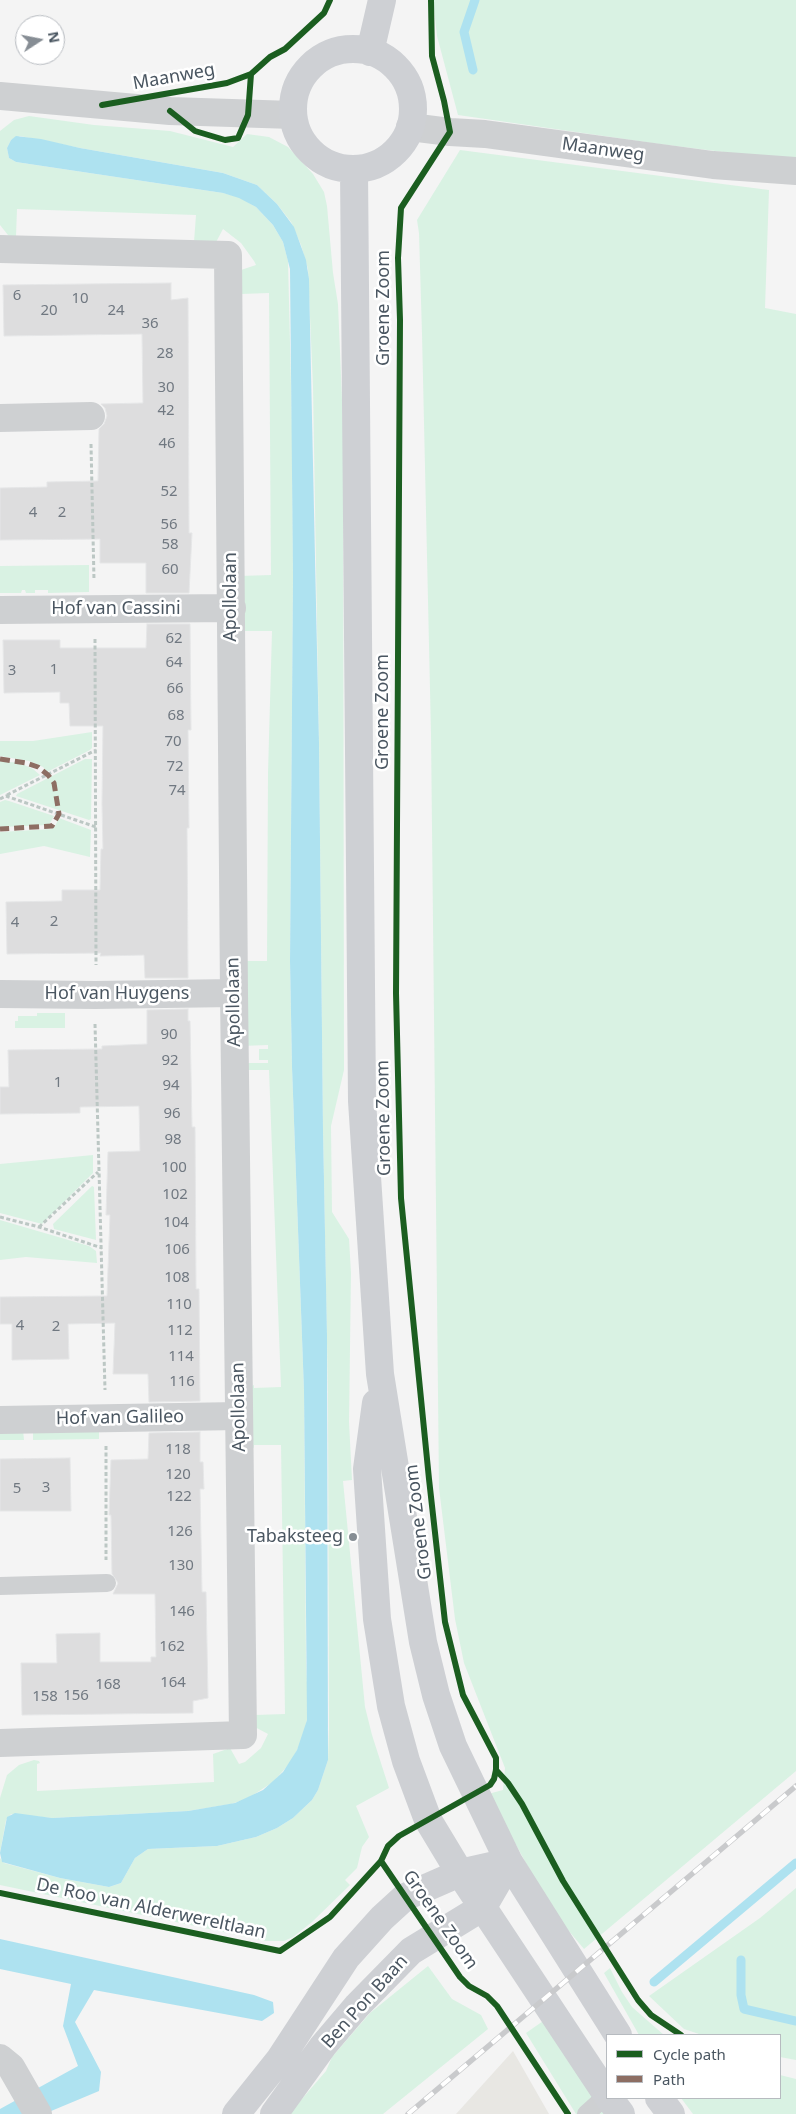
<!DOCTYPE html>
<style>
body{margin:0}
#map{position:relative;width:796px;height:2114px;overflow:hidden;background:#f4f4f4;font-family:"Noto Sans",sans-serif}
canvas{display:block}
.legend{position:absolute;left:606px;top:2034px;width:175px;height:65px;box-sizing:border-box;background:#fff;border:1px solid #b7bbc0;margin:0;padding:6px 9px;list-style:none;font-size:15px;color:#4a5661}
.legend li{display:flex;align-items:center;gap:10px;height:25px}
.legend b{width:25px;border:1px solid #b7bbc0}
.north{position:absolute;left:15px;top:15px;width:50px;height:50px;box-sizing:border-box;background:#fff;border:1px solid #b7bbc0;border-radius:50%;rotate:79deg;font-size:14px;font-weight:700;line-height:20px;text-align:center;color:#4a5661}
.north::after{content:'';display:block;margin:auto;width:18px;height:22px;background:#868d94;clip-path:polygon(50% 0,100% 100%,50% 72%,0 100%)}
</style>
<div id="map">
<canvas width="796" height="2114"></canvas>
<ul class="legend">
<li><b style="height:6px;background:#1b5e20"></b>Cycle path</li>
<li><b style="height:6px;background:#8d6e63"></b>Path</li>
</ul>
<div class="north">N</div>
</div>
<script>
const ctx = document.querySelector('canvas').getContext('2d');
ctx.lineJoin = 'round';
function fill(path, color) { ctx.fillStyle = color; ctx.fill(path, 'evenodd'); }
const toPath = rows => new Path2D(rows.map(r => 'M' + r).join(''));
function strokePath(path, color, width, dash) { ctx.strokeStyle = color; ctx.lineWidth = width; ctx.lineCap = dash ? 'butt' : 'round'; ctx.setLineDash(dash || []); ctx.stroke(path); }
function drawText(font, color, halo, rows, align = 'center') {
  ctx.font = font + ' "Noto Sans",sans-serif'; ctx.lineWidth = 5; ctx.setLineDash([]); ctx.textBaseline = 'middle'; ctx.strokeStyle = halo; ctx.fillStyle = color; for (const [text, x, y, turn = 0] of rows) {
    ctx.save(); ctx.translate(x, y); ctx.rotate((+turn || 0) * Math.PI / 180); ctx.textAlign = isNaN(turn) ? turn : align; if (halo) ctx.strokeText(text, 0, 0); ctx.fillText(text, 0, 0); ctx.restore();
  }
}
const commercial = toPath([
 [513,2051,549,2114,456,2114]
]);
const green = toPath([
 [433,0,796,0,796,161,659,144,458,115,437,36],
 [29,116,94,125,170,131,233,147,247,134,269,137,288,147,313,174,324,192,327,206,333,273,338,304,343,423,344,1070,331,1126,332,1212,349,1239,351,1273,349,1422,352,1480,343,1481,365,1707,372,1735,389,1788,356,1806,369,1837,362,1847,357,1868,345,1880,350,1885,312,1922,293,1937,284,1941,266,1941,0,1885,0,1858,4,1863,60,1878,109,1887,121,1883,135,1858,148,1849,217,1846,256,1837,277,1828,293,1818,312,1800,318,1790,328,1760,329,1729,328,1395,323,1130,319,743,313,387,308,269,301,245,291,222,277,204,257,185,223,173,80,148,20,136,11,140,7,148,9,158,16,162,223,193,239,197,256,207,273,225,283,242,288,261,292,426,293,576,290,961,292,1067,304,1391,306,1663,308,1702,307,1720,303,1738,291,1762,273,1782,247,1799,231,1804,188,1811,52,1818,11,1814,6,1820,0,1853,0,1798,7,1775,19,1765,34,1760,39,1761,40,1763,37,1764,37,1791,214,1782,213,1754,230,1748,239,1764,245,1762,261,1748,268,1734,251,1725,255,1715,285,1714,281,1445,254,1445,254,1448,249,1445,250,1387,254,1385,254,1388,281,1387,269,1070,242,1070,242,1074,237,1070,236,961,240,957,240,961,267,961,268,773,272,631,239,631,239,576,271,575,269,293,241,294,238,271,256,265,254,261,241,243,223,229,214,246,194,242,196,215,17,209,16,236,20,238,17,239,8,235,0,225,0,131,14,120],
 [268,1045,268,1049,259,1049,259,1060,268,1060,268,1063,241,1063,241,1060,245,1060,245,1049,241,1049,241,1046],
 [460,150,769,190,765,308,796,314,796,1771,584,1949,558,1918,543,1894,488,1794,503,1790,505,1768,464,1663,455,1619,439,1488,431,734,422,334,419,233,417,220],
 [89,565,89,592,48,593,48,590,35,590,35,593,26,593,25,590,22,590,21,593,0,593,0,566],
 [92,732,92,748,90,750,47,772,43,767,29,761,0,756,0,741,33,741],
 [85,759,92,759,91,819,89,820,16,796,17,794],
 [0,761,20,763,33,769,40,775,0,795],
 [5,800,9,801,54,816,49,825,0,827,0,802],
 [59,818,91,830,90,857,44,846,0,854,0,832,51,829,55,826],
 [37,1013,65,1013,65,1028,15,1028,15,1021,18,1021,18,1016,37,1016],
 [93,1155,93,1173,42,1224,0,1213,0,1164],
 [92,1186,94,1187,96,1240,54,1229,53,1224],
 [0,1220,89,1246,96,1251,97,1263,26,1257,0,1260],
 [99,1429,99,1439,33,1440,33,1430],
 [23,1430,24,1440,0,1440,0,1433],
 [796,1888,796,2060,780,2057,780,2035,702,2035,684,2029,649,1996,760,1918],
 [428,1966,452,1999,481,2015,488,2029,383,2114,289,2114,326,2071,332,2057,370,2013],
 [610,1968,622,1992,632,2007,664,2035,639,2035,604,1973],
 [546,2019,608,2114,576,2114,526,2033],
 [780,2075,796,2079,796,2114,693,2114,681,2098,780,2098]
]);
const water = toPath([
 [16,136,41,139,80,148,223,173,257,185,277,204,294,227,306,260,309,279,319,743,323,1130,327,1336,328,1760,318,1790,312,1800,293,1818,277,1828,256,1837,217,1846,148,1849,135,1858,121,1883,109,1887,60,1878,2,1862,0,1853,7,1817,15,1813,52,1818,188,1811,235,1803,263,1790,283,1772,297,1750,307,1720,304,1391,292,1067,290,961,293,576,290,269,283,242,273,225,256,207,239,198,223,193,16,162,9,158,7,148,11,140],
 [0,1939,254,1995,273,2002,274,2013,262,2021,94,1990,75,2022,101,2072,99,2091,44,2114,0,2114,0,2109,78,2066,63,2026,71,1984,0,1969]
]);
const stream = toPath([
 [473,70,464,32,475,0],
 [741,1960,741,1995,744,2009,796,2021],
 [654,1982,796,1863]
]);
const building = toPath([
 [171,283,171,300,188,298,189,533,192,533,189,593,146,593,146,563,100,563,100,539,0,540,0,488,47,487,47,482,98,481,99,429,104,424,107,416,105,408,101,404,143,403,142,334,4,336,3,285,171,283],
 [147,624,190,624,191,730,188,730,189,828,187,828,188,978,145,978,144,955,100,956,101,953,7,954,6,902,62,901,62,890,100,890,101,849,103,849,102,804,103,726,70,726,69,703,60,703,60,692,4,693,3,640,60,640,60,648,146,648,147,624],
 [188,1009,188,1021,190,1021,192,1127,195,1127,196,1289,199,1289,200,1401,149,1402,148,1374,113,1374,115,1323,68,1324,69,1359,12,1360,12,1324,0,1324,0,1297,107,1296,110,1215,106,1215,108,1152,140,1151,139,1106,80,1107,80,1113,0,1114,0,1087,9,1087,8,1050,102,1049,102,1046,147,1044,147,1010,188,1009],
 [200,1432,200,1462,203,1462,204,1489,200,1489,202,1592,206,1592,208,1698,193,1701,193,1713,22,1715,21,1663,57,1663,56,1634,100,1633,100,1662,151,1662,151,1657,156,1657,155,1594,113,1594,118,1583,112,1574,111,1515,109,1515,111,1460,148,1459,149,1433,200,1432],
 [70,1458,71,1511,0,1511,0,1459,70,1458]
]);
const path = toPath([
 [91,444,94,580],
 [95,639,96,965],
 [7,795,96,750],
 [0,799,6,796,96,827],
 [95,1024,105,1390],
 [0,1217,39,1227,102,1248],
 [39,1227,98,1172],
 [106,1446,106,1560]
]);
const lane = toPath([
 [0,1586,107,1583],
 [586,2114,607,2095]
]);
const street = toPath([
 [0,96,170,111,293,115],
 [410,127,450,132,485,134,713,165,796,171],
 [0,249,228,255,234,993,243,1735,0,1743],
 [0,418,91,416],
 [0,610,232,608],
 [0,994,95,995,234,993],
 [0,1420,239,1416],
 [0,2058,11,2067,38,2114]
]);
const secondary = toPath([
 '293 109a60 60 0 1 1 120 0a60 60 0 1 1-120 0Z',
 [370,52,382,0],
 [354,170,362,1101,380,1374,423,1642,436,1695,453,1746,509,1862,618,2035],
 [376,1403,367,1469,377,1619,391,1706,406,1761,428,1820,460,1873,607,2095],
 [609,2098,621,2114],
 [659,2098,671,2114],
 [236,2114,280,2059,346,1958,382,1918,405,1897,460,1873,509,1862],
 [274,2114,323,2046,357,2006,411,1951,483,1907,509,1862]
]);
const rail = toPath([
 [408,2114,796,1786]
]);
const quiet = toPath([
 [0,759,26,763,38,767,48,775,54,783,59,814,52,826,0,829]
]);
const cycleway = toPath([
 [102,105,227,83,251,74,270,57,285,49,324,13,330,0],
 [170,111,195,131,225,140,238,138,248,115,251,74],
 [496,1770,508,1783,522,1804,563,1881,638,2000,651,2015,681,2035],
 [381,1861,460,1977,469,1986,487,1996,497,2006,568,2114],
 [0,1893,280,1951,330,1917,381,1861,388,1846,399,1836,490,1785,494,1779,496,1770,496,1758,463,1695,445,1622,429,1479,401,1198,396,993,400,320,398,258,401,208,450,132,444,101,432,56,431,0]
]);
const markers = [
 [353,1537,5,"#868d94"]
];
const numberNames = [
 ["6",17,296],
 ["10",80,299],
 ["20",49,311],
 ["24",116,311],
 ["36",150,324],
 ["28",165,354],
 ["30",166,388],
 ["42",166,411],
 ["46",167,444],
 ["52",169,492],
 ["4",33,513],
 ["2",62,513],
 ["56",169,525],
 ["58",170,545],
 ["60",170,570],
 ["62",174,639],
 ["64",174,663],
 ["1",54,670],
 ["3",12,671],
 ["66",175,689],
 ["68",176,716],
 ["70",173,742],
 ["72",175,767],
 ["74",177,791],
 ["2",54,922],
 ["4",15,923],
 ["90",169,1035],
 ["92",170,1061],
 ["1",58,1083],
 ["94",171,1086],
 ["96",172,1114],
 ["98",173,1140],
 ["100",174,1168],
 ["102",175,1195],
 ["104",176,1223],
 ["106",177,1250],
 ["108",177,1278],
 ["110",179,1305],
 ["4",20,1326],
 ["2",56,1327],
 ["112",180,1331],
 ["114",181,1357],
 ["116",182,1382],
 ["118",178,1450],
 ["120",178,1475],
 ["3",46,1488],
 ["5",17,1489],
 ["122",179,1497],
 ["126",180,1532],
 ["130",181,1566],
 ["146",182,1612],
 ["162",172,1647],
 ["164",173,1683],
 ["168",108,1685],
 ["156",76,1696],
 ["158",45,1697]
];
const streetNames = [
 ["Maanweg",174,77,-10],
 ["Maanweg",603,150,8],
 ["Groene Zoom",384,308,-90],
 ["Apollolaan",231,597,-90],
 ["Hof van Cassini",116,609],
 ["Groene Zoom",383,712,-90],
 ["Hof van Huygens",117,994],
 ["Apollolaan",234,1002,-91],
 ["Groene Zoom",384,1118,-91],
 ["Apollolaan",239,1407,-91],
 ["Hof van Galileo",120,1418,-1],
 ["Groene Zoom",419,1522,-97],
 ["De Roo van Alderwereltlaan",151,1909,12],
 ["Groene Zoom",440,1920,55],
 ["Ben Pon Baan",365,2002,-48]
];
const poiNames = [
 ["Tabaksteeg",343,1537]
];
fill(commercial, '#e8e7e3');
fill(green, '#d9f2e3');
fill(water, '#aee2f0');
strokePath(stream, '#aee2f0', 9);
fill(building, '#ddddde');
strokePath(building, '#e5e6e7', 1);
strokePath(path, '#bcc7c4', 3, [4, 2.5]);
strokePath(lane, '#ced0d2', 18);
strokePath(street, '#ced0d2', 28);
strokePath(secondary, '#ced0d4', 28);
strokePath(rail, '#c9cacc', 5.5);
strokePath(rail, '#fff', 4, [11]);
strokePath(quiet, '#8d6e63', 5, [10, 5]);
strokePath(cycleway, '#1b5e20', 6);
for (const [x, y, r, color] of markers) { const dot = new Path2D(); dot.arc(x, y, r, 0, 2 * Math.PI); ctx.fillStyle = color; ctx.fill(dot); strokePath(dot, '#fff', 2); }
drawText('15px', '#707881', null, numberNames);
drawText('18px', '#4a5661', '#fff', streetNames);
drawText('18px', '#4a5661', '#fff', poiNames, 'right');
</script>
